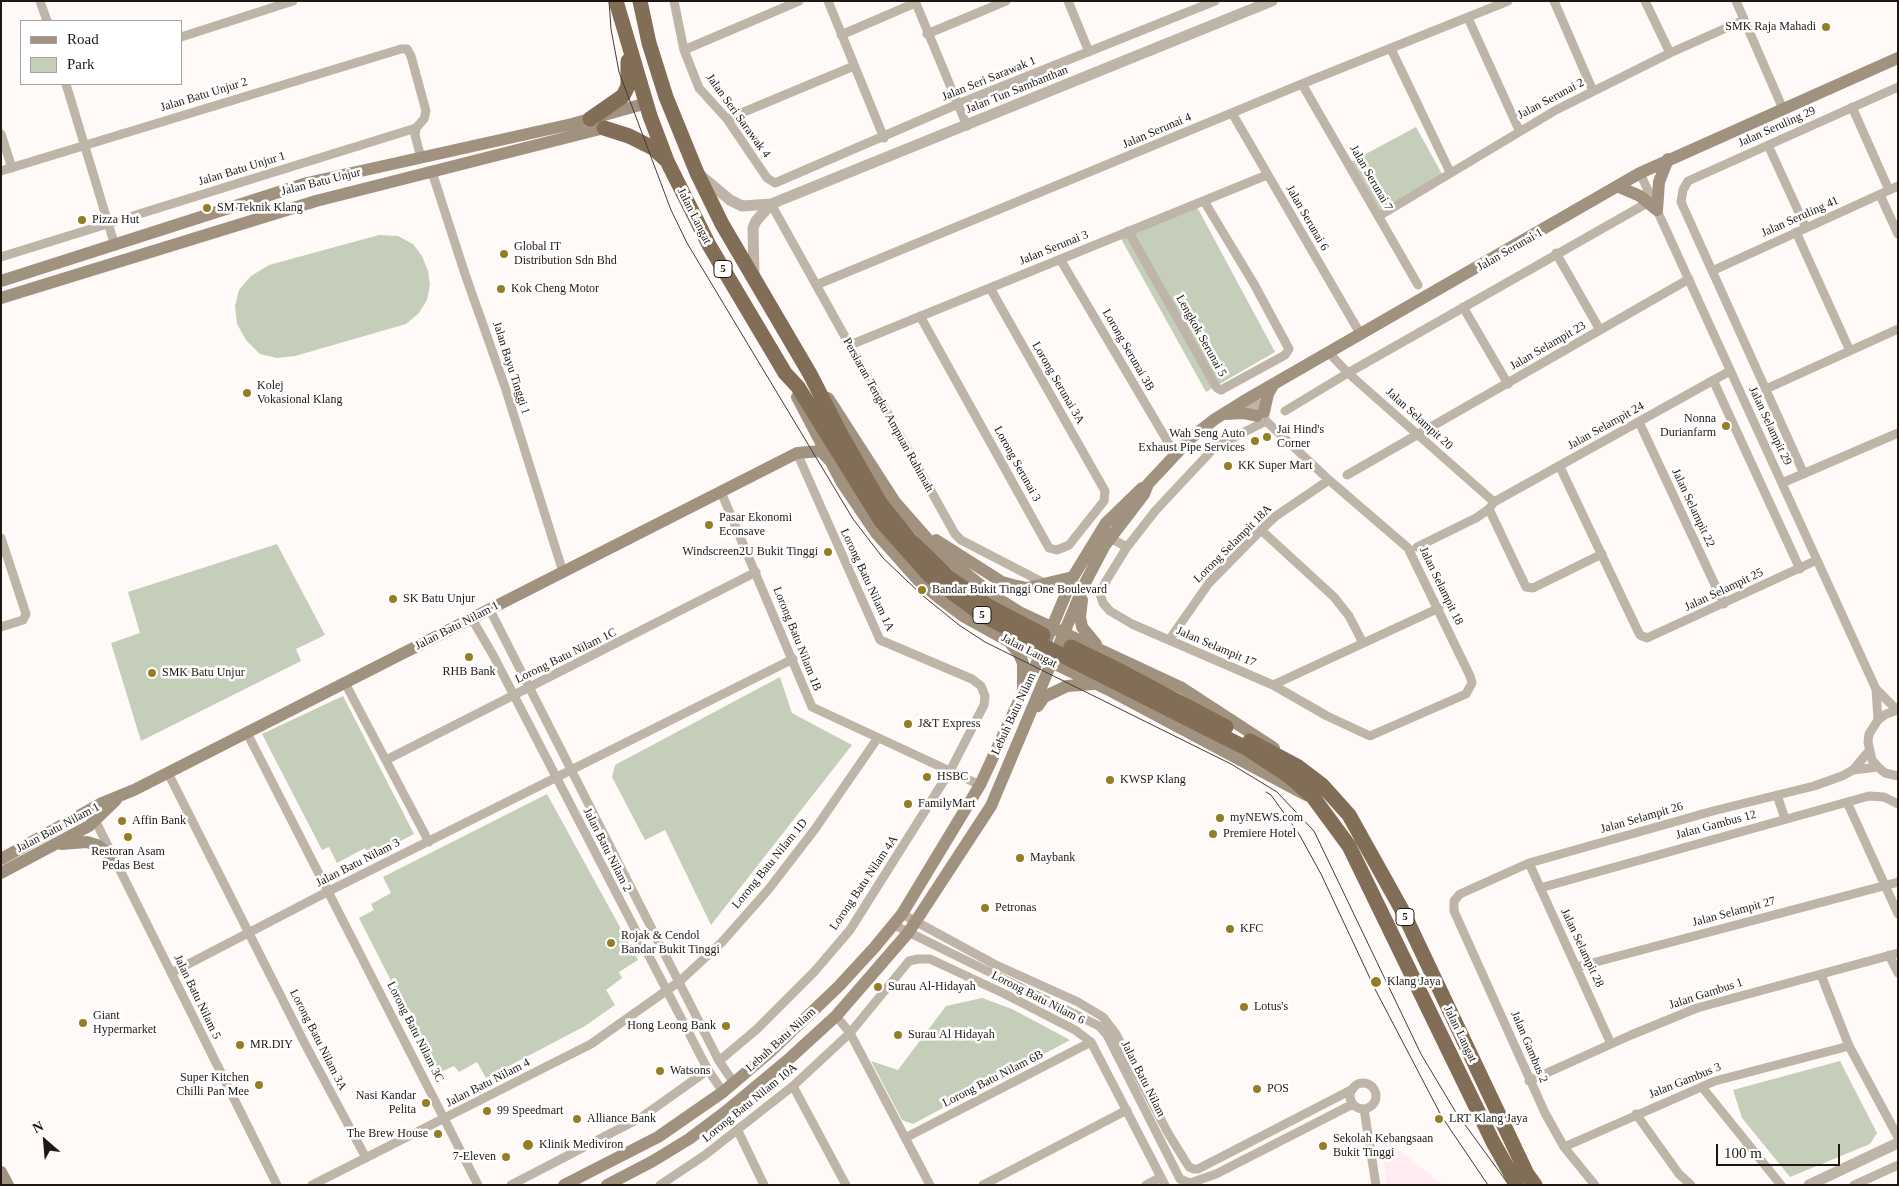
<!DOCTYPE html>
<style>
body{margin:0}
#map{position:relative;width:1899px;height:1186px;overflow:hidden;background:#fffaf7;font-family:Georgia,serif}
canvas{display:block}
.frame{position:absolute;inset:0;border:2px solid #201713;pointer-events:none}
.legend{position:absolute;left:20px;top:20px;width:162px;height:65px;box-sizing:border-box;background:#fff;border:1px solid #a6a2a1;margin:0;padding:6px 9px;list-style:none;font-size:15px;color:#201713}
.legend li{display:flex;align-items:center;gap:10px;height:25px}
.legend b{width:25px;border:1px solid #a6a2a1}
.north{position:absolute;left:20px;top:1116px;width:50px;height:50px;-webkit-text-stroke:4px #fff;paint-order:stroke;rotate:333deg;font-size:14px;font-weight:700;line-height:20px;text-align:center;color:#201713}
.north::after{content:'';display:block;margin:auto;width:18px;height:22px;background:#201713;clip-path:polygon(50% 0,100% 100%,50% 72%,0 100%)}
.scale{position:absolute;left:1716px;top:1144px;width:124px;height:22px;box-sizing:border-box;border:2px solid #201713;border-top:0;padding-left:6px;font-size:15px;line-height:18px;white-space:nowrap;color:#201713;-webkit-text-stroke:4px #fff;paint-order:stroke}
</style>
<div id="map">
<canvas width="1899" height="1186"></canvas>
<div class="frame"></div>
<ul class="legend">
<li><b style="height:6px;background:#a0927f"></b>Road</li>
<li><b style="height:14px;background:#c4ceb9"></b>Park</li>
</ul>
<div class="north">N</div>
<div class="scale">100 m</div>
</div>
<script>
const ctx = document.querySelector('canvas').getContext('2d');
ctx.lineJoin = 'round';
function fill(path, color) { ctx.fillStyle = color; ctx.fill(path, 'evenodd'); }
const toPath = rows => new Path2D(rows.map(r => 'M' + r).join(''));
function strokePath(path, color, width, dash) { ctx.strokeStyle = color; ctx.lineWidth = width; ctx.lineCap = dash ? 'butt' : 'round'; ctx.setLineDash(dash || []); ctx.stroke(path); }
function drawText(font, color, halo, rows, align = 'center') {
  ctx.font = font + ' Georgia,serif'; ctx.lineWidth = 5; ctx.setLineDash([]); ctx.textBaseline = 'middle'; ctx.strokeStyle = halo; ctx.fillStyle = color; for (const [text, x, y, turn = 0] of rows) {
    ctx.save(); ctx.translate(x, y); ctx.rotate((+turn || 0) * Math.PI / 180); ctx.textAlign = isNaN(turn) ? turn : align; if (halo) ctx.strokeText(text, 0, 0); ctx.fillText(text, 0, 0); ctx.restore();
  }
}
const industrial = toPath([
 [1385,1139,1443,1185,1387,1185,1381,1143]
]);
const green = toPath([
 [1416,127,1442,174,1380,212,1351,162],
 [1197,207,1275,352,1206,392,1120,237],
 [379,235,398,236,413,244,422,256,428,271,430,285,427,300,419,313,406,324,295,356,277,358,260,354,246,340,237,324,235,306,239,290,251,276,269,265],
 [277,544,325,635,296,649,301,661,141,741,111,643,140,633,128,592],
 [780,677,792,713,852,745,711,925,665,830,645,840,612,777,615,765],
 [343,696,414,834,370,857,365,848,337,863,329,847,322,850,262,734],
 [547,794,638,960,619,972,622,978,606,990,615,1005,585,1026,486,1078,477,1062,459,1072,454,1066,438,1073,359,918,374,910,371,904,391,893,383,877],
 [982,998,1012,1009,1070,1040,913,1124,902,1120,871,1061,898,1070,946,1006],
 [1840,1061,1877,1133,1870,1144,1790,1177,1742,1118,1733,1090]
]);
const minor = toPath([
 [40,1,47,21],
 [674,1,684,50,699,88,727,119,767,178,775,183,958,104,1215,1],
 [828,1,884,138],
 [915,1,967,126],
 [1068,1,1089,52],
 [1554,1,1593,91],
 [1645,1,1670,53],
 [1736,1,1783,109],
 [1468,18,1519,130],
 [927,34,1006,1],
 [841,35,915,3],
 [181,37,293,1],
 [1391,49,1450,172],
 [684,50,799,1],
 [66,84,115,246],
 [1302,84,1418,285],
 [1852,107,1889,190],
 [1232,113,1361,335],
 [727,119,854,66],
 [416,128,415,135,421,158],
 [1,134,12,168],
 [1768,145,1806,228],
 [1,171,401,49,407,49,411,56,426,111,424,119,416,128,1,257],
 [432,172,465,274,505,387,563,572],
 [1640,173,1876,689,1897,710],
 [1880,195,1898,234],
 [771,204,955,534,961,540,1046,584],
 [1379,216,1556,110,1670,53,1744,20],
 [1128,231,1217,388,1221,390,1285,355,1289,349,1254,284,1204,201],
 [1796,232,1850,351],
 [1556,253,1600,330],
 [1060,259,1175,454],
 [1712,271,1898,186],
 [816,285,1309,81,1508,1],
 [1463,307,1508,384],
 [920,316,1049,548,1057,550,1069,545,1104,501,1105,491,990,288],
 [850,345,1267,175],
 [1329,353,1348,373,1494,502],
 [1713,380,1800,569],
 [1766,389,1898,329],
 [1253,396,1265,416],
 [1244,401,1257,416,1266,421,1329,480,1408,548,1470,676,1472,683,1466,694,1370,736,1327,716,1273,685,1132,624,1110,611,1103,603,1100,594,1106,581,1127,547,1156,510,1215,447,1266,421],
 [1285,411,1348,373,1649,202],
 [1639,422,1724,604],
 [1560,467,1636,627,1640,635,1647,638,1817,560],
 [1804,474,1681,202,1683,190,1688,181,1898,87],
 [1347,475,1689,279],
 [1782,483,1898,433],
 [721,492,812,707,980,785],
 [1489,509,1526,587,1533,588,1602,554],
 [1261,530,1334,597,1349,616,1363,643],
 [1,538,26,614,23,620,1,627],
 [1110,538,1127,547],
 [1417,547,1476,518,1489,509,1494,502,1730,371],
 [490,610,719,1061,734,1083],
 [472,619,493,655,708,1070,723,1092],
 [1169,640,1209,583,1261,530,1276,516,1329,480],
 [345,683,429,842],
 [1273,685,1439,608],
 [1876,689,1878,720],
 [1898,710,1886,714,1878,720,1869,734,1868,742,1872,760,1878,767,1885,773,1898,776],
 [247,733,478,1185],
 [386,760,756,572],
 [1853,770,1878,767],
 [168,773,305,1044,366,1158],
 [1777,795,1785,819],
 [1847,802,1898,914],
 [93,816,277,1185],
 [1529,863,1611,1044],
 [1540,888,1869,796,1884,797,1898,804],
 [902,914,994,964,1078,1002,1103,1017,1116,1034,1168,1133,1189,1167,1194,1169,1198,1169,1353,1089],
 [894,925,1099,1026,1107,1035,1180,1179,1190,1183,1216,1174,1353,1104],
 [1889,955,1898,973],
 [1577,967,1898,882],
 [171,973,329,891,793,659],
 [1821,975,1849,1046,1898,1137],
 [836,1016,850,1033,930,1185],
 [719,1061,757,1029,814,972,850,930,950,771,984,705,985,696,981,686,972,679,880,640,797,453],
 [1529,1081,1631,1035,1697,1008,1898,953],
 '1350 1096a13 13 0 1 1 26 0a13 13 0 1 1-26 0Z',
 [793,1086,846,1185],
 [1702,1087,1781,1185],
 [1364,1109,1376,1185],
 [1636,1114,1679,1174,1691,1185],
 [738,1131,764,1185],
 [905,1138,1091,1042],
 [1564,1147,1715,1081,1849,1046],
 [312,1185,591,1044,680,981,722,942,768,890,815,829,877,739],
 [511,1185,642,1117,708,1070],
 [660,1185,705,1155,793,1086,850,1033,909,961,918,959,930,959,1005,994,1075,1030,1091,1042,1165,1185],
 [983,1185,1127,1110],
 [1146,1185,1161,1177],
 [1595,1185,1564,1147,1545,1113,1454,911,1454,901,1460,894,1529,863,1713,811,1814,786,1842,776,1853,770,1869,751],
 [1854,1185,1898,1165]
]);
const tertiary = toPath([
 [700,175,730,200,742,206,771,204,1272,1],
 [754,276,753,228,756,221,771,204],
 [1809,1185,1898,1143]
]);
const secondary = toPath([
 [1617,186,1640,196,1657,210],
 [1657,210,1659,182,1668,159],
 [1,281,307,183,572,124,647,103],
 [1,298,316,201,604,128],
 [797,397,842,483,876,533,918,580,939,598,963,616,1008,641,1107,689,1306,795],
 [828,398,895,502,938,551,994,596,1021,613,1182,688,1274,748],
 [1264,412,1268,394,1273,385],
 [1225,414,1243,413,1257,416],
 [936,540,1002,582,1013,585,1027,588,1073,577],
 [1082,600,1080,617,1082,627,1096,644],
 [1011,644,1019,654,1023,663,1023,688],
 [1038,706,1044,697,1067,686,1093,684],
 [61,844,87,842,97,845,112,856],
 [1,859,102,803,134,790,797,453,821,451,832,463],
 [1,873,89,826,116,800],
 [1,1172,8,1185],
 [564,1185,658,1137,723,1092,770,1052,839,986,874,948,902,914,980,785,1040,656,1073,577,1106,523,1142,488],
 [607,1185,653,1161,689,1139,725,1112,790,1058,836,1016,908,933,991,806,1085,583,1105,545,1144,494,1148,484,1192,437,1215,419,1244,401,1640,173,1898,58]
]);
const trunk = toPath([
 [616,1,650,116,667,161,709,245,785,373,798,387,881,521,930,576,982,615,1246,748,1289,776,1313,797,1349,846,1493,1142,1517,1185],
 [640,1,649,43,666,97,697,173,722,224,810,374,839,431,880,503,910,540,946,575,988,606,1043,635],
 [590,119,623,96,628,86,628,61],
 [604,128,629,136,653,148,666,160],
 [1071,647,1114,668,1226,727],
 [1250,741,1297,766,1322,785,1349,815,1402,910,1527,1174,1535,1185]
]);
const tram = toPath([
 [609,1,611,29,619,72,671,210,687,243,853,519,883,558,922,595,959,625,985,642,1231,764,1277,792,1314,831,1421,1054,1455,1111,1509,1185],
 [1266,792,1271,795,1299,834,1321,874,1376,991,1442,1117,1488,1185]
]);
const markers = [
 [1826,27,5,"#957d25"],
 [207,208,5,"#957d25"],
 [82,220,5,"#957d25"],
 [504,254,5,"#957d25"],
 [501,289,5,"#957d25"],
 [247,393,5,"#957d25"],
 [1726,426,5,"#957d25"],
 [1267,437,5,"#957d25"],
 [1255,441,5,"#957d25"],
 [1228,466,5,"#957d25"],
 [709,525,5,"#957d25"],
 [828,552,5,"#957d25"],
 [922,590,5,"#957d25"],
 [393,599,5,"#957d25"],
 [469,657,5,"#957d25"],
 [152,673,5,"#957d25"],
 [908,724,5,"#957d25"],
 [927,777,5,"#957d25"],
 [1110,780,5,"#957d25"],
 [908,804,5,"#957d25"],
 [1220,818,5,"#957d25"],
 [122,821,5,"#957d25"],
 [1213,834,5,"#957d25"],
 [128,837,5,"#957d25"],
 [1020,858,5,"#957d25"],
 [985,908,5,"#957d25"],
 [1230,929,5,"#957d25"],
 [611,943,5,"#957d25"],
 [1376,982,6,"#957d25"],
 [878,987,5,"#957d25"],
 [1244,1007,5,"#957d25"],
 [83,1023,5,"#957d25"],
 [726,1026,5,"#957d25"],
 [898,1035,5,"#957d25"],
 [240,1045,5,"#957d25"],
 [660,1071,5,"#957d25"],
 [259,1085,5,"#957d25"],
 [1257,1089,5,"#957d25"],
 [426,1103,5,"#957d25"],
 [487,1111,5,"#957d25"],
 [577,1119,5,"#957d25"],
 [1439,1119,5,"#957d25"],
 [438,1134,5,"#957d25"],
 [528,1145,6,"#957d25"],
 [1323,1146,5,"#957d25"],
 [506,1157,5,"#957d25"]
];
const shields = [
 [723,269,18],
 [982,615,18],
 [1405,917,18]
];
const shieldNames = [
 ["5",723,269],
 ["5",982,615],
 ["5",1405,917]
];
const poiNames = [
 ["SMK Raja Mahadi",1816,27,"right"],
 ["SM Teknik Klang",217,208],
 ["Pizza Hut",92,220],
 ["Global IT",514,247],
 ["Distribution Sdn Bhd",514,261],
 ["Kok Cheng Motor",511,289],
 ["Kolej",257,386],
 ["Vokasional Klang",257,400],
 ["Nonna",1716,419,"right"],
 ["Durianfarm",1716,433,"right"],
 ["Jai Hind's",1277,430],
 ["Corner",1277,444],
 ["Wah Seng Auto",1245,434,"right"],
 ["Exhaust Pipe Services",1245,448,"right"],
 ["KK Super Mart",1238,466],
 ["Pasar Ekonomi",719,518],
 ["Econsave",719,532],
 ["Windscreen2U Bukit Tinggi",818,552,"right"],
 ["Bandar Bukit Tinggi One Boulevard",932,590],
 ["SK Batu Unjur",403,599],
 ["RHB Bank",469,672,"center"],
 ["SMK Batu Unjur",162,673],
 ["J&T Express",918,724],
 ["HSBC",937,777],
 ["KWSP Klang",1120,780],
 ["FamilyMart",918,804],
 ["myNEWS.com",1230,818],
 ["Affin Bank",132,821],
 ["Premiere Hotel",1223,834],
 ["Restoran Asam",128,852,"center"],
 ["Pedas Best",128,866,"center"],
 ["Maybank",1030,858],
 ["Petronas",995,908],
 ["KFC",1240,929],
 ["Rojak & Cendol",621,936],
 ["Bandar Bukit Tinggi",621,950],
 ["Klang Jaya",1387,982],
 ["Surau Al-Hidayah",888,987],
 ["Lotus's",1254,1007],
 ["Giant",93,1016],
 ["Hypermarket",93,1030],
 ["Hong Leong Bank",716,1026,"right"],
 ["Surau Al Hidayah",908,1035],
 ["MR.DIY",250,1045],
 ["Watsons",670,1071],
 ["Super Kitchen",249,1078,"right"],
 ["Chilli Pan Mee",249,1092,"right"],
 ["POS",1267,1089],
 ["Nasi Kandar",416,1096,"right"],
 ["Pelita",416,1110,"right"],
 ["99 Speedmart",497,1111],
 ["Alliance Bank",587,1119],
 ["LRT Klang Jaya",1449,1119],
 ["The Brew House",428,1134,"right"],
 ["Sekolah Kebangsaan",1333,1139],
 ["Bukit Tinggi",1333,1153],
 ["Klinik Mediviron",539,1145],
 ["7-Eleven",496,1157,"right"]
];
const streetNames = [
 ["Jalan Seri Sarawak 1",989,79,-22],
 ["Jalan Tun Sambanthan",1017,90,-22],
 ["Jalan Batu Unjur 2",204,95,-17],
 ["Jalan Serunai 2",1551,99,-28],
 ["Jalan Seri Sarawak 4",738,116,54],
 ["Jalan Seruling 29",1777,127,-24],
 ["Jalan Serunai 4",1157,131,-23],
 ["Jalan Batu Unjur 1",242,169,-17],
 ["Jalan Serunai 7",1371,178,60],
 ["Jalan Batu Unjur",321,182,-14],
 ["Jalan Langat",694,216,63],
 ["Jalan Seruling 41",1800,217,-24],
 ["Jalan Serunai 6",1307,218,60],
 ["Jalan Serunai 3",1054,248,-22],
 ["Jalan Serunai 1",1510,250,-30],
 ["Lengkok Serunai 5",1201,336,61],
 ["Jalan Selampit 23",1548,346,-30],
 ["Lorong Serunai 3B",1128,350,60],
 ["Jalan Bayu Tinggi 1",511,368,72],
 ["Lorong Serunai 3A",1058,383,60],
 ["Persiaran Tengku Ampuan Rahimah",888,415,61],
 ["Jalan Selampit 20",1419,419,42],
 ["Jalan Selampit 24",1606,426,-29],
 ["Jalan Selampit 29",1770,426,65],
 ["Lorong Serunai 3",1017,464,61],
 ["Jalan Selampit 22",1693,508,65],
 ["Lorong Selampit 18A",1233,544,-45],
 ["Lorong Batu Nilam 1A",867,580,65],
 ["Jalan Selampit 18",1441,586,64],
 ["Jalan Selampit 25",1724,590,-25],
 ["Jalan Batu Nilam 1",457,626,-27],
 ["Lorong Batu Nilam 1B",797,639,68],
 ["Jalan Selampit 17",1216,647,23],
 ["Jalan Langat",1029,651,27],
 ["Lorong Batu Nilam 1C",566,656,-26],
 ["Lebuh Batu Nilam",1014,714,-65],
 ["Jalan Selampit 26",1642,818,-16],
 ["Jalan Gambus 12",1716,825,-15],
 ["Jalan Batu Nilam 1",58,828,-28],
 ["Jalan Batu Nilam 2",607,850,63],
 ["Jalan Batu Nilam 3",358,863,-27],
 ["Lorong Batu Nilam 1D",770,864,-51],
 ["Lorong Batu Nilam 4A",864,883,-56],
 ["Jalan Selampit 27",1734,912,-15],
 ["Jalan Selampit 28",1582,948,65],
 ["Jalan Gambus 1",1706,994,-18],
 ["Jalan Batu Nilam 5",197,997,64],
 ["Lorong Batu Nilam 6",1038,998,27],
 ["Lorong Batu Nilam 3C",415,1032,63],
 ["Jalan Langat",1460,1034,64],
 ["Lorong Batu Nilam 3A",318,1040,63],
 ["Lebuh Batu Nilam",781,1040,-42],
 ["Jalan Gambus 2",1529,1047,67],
 ["Lorong Batu Nilam 6B",993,1079,-27],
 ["Jalan Batu Nilam",1143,1079,63],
 ["Jalan Gambus 3",1685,1081,-22],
 ["Jalan Batu Nilam 4",488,1083,-27],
 ["Lorong Batu Nilam 10A",750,1103,-39]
];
fill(industrial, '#ffebf3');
fill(green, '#c4ceb9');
strokePath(minor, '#beb4a7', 9);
strokePath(tertiary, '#beb4a7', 11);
strokePath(secondary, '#a0927f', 12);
strokePath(trunk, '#826e56', 15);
strokePath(tram, '#433b37', 1);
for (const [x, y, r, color] of markers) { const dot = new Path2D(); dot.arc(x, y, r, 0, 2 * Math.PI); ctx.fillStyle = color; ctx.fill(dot); strokePath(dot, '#fff', 2); }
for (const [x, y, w] of shields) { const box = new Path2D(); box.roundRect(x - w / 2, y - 8.5, w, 17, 4); ctx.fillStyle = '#fff'; ctx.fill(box); strokePath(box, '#201713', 1); }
drawText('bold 11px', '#201713', null, shieldNames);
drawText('12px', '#201713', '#fff', poiNames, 'left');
drawText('12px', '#201713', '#fff', streetNames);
</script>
